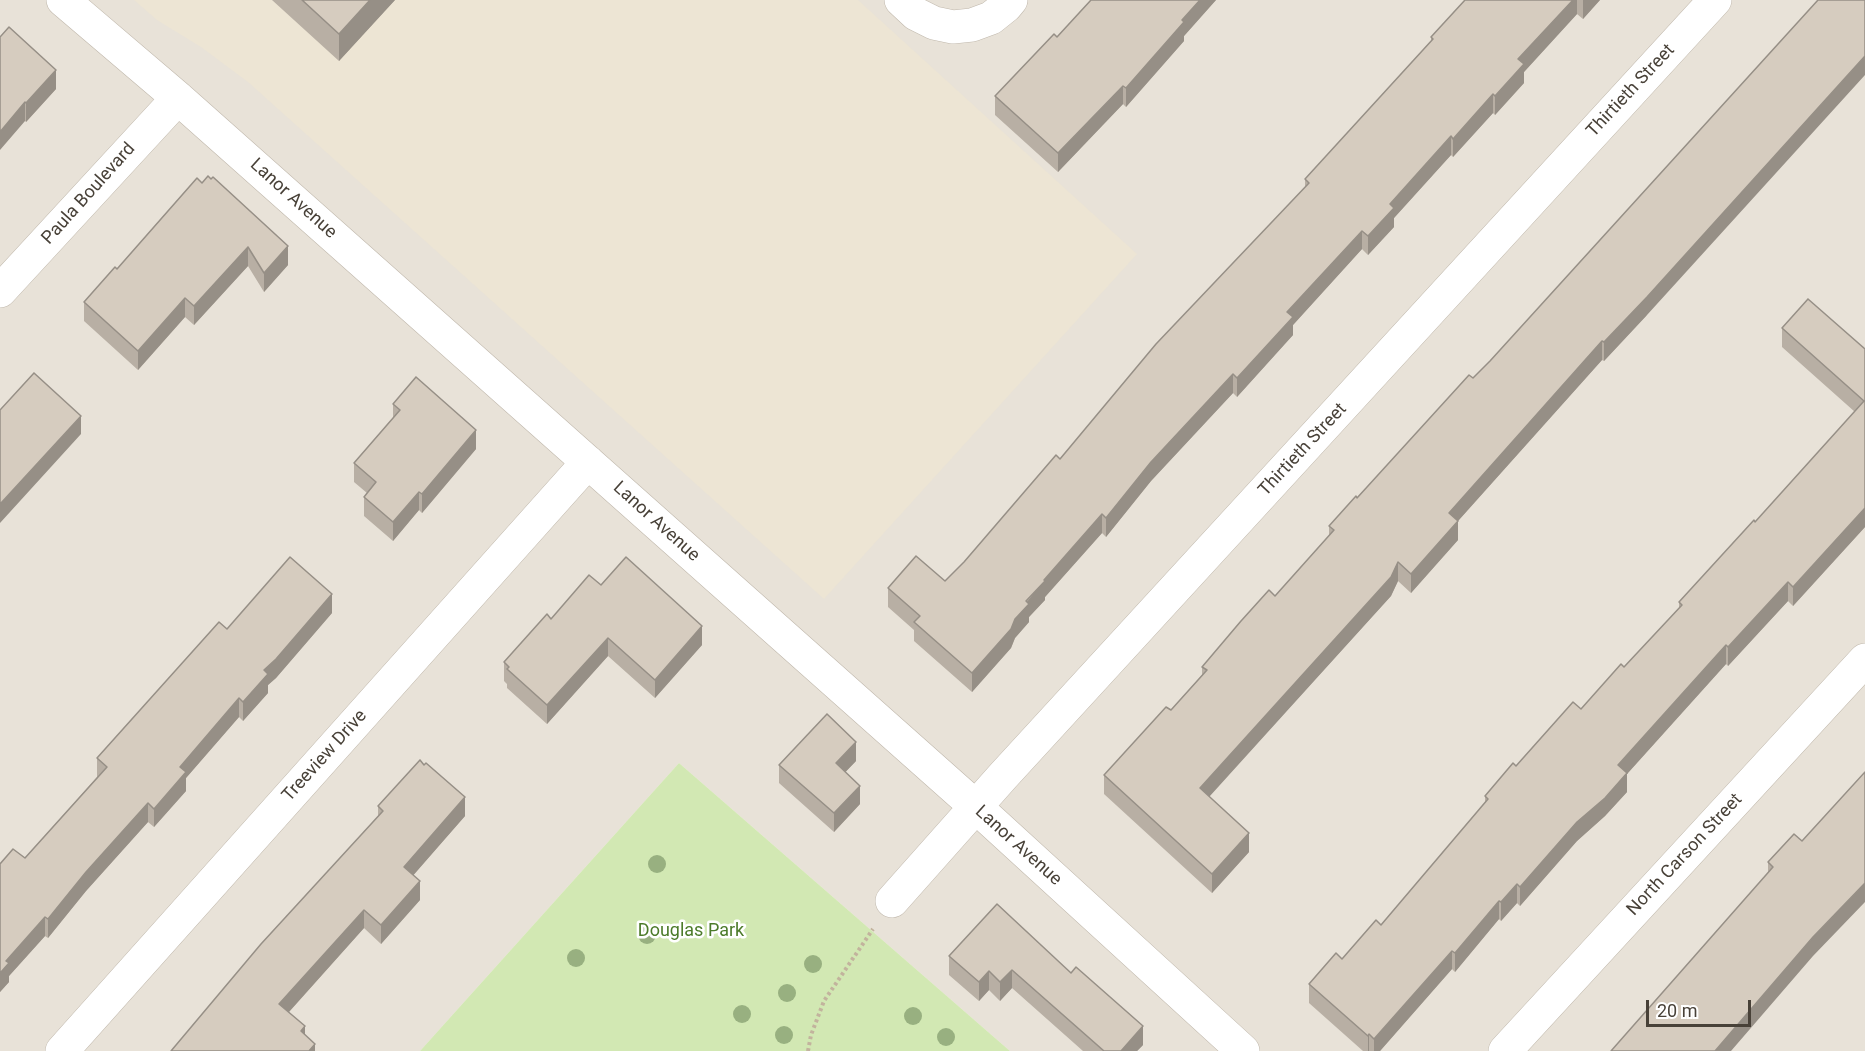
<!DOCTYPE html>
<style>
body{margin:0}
#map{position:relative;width:1865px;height:1051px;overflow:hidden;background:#f5f1e9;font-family:Roboto,sans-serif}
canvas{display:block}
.scale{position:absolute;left:1646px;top:1000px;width:105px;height:27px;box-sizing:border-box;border:3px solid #484138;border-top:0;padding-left:8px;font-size:18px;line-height:21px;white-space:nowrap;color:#484138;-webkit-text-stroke:4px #fff;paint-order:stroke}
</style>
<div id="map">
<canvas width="1865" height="1051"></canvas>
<div class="scale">20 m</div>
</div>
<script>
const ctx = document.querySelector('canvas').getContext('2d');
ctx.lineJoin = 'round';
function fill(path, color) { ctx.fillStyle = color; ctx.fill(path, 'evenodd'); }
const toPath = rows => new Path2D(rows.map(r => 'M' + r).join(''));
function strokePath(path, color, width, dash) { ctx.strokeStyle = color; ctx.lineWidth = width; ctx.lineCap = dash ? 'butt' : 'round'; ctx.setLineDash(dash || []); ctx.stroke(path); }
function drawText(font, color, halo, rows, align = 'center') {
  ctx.font = font + ' Roboto,sans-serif'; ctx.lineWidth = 5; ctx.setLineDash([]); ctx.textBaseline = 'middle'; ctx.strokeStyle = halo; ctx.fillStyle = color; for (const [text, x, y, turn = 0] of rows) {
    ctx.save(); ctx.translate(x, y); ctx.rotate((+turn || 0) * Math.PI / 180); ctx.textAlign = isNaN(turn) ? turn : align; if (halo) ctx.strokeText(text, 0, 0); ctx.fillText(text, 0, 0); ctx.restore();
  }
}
const residential = toPath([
 [0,0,1865,0,1865,1051,1010,1051,679,763,420,1051,0,1051]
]);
const education = toPath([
 [134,0,858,0,1137,254,824,599,248,82,201,47,157,20]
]);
const green = toPath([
 [679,763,1010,1051,420,1051]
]);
const path = toPath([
 [808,1051,811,1035,824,1001,873,929]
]);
const street = toPath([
 [63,0,178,98,976,807,1243,1051],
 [901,0,916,14,934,23,953,27,972,25,991,18,1006,6,1011,0],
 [0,291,178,98],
 [892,901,1003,776,1715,0],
 [62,1051,588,462],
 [1505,1051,1865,660]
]);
const trees = [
 [657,864],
 [647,935],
 [576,958],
 [813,964],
 [787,993],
 [742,1014],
 [913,1016],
 [784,1035],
 [946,1037]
];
const wall = toPath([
 [272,0,395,0,339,61],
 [1091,0,1216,0,1184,36,1184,41,1126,107,1123,104,1058,172,995,115,995,96,1057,37],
 [1465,0,1600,0,1583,19,1577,14,1524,72,1524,83,1495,115,1493,113,1453,157,1451,155,1394,218,1394,227,1368,255,1362,249,1293,325,1293,335,1237,397,1233,393,1151,481,1106,537,1102,533,1045,597,1045,600,1029,617,1029,622,1015,638,1011,648,972,692,914,641,914,630,888,607,888,588,945,581,964,562,1060,459,1305,188,1305,179,1431,41,1431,37],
 [0,37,56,89,26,122,25,121],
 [197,178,288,265,264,292,248,266,194,325,185,317,138,370,84,321,84,302,117,269],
 [1647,315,1604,361,1602,360,1458,521,1458,540,1411,593,1398,581,1391,596,1209,796,1249,852,1212,893,1104,794,1104,775,1171,710,1202,675,1202,667,1275,596,1329,536,1329,526,1473,378],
 [1782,328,1865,349,1865,527,1793,606,1788,601,1728,666,1726,664,1627,774,1627,792,1605,816,1577,841,1520,906,1517,903,1501,921,1499,919,1455,972,1452,969,1380,1051,1363,1051,1309,1003,1309,984,1342,959,1381,925,1485,803,1485,796,1516,766,1581,709,1624,667,1679,608,1679,602,1755,522,1855,412,1782,347],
 [393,404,476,449,422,513,419,510,393,541,364,516,364,497,367,493,354,482,354,463,393,418],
 [601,585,702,645,655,698,608,656,547,724,507,688,507,684,504,681,504,662,551,619],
 [332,613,276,678,268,685,268,693,243,721,239,717,186,778,186,791,154,827,148,822,86,891,48,938,45,936,9,976,9,982,0,992,0,864,25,858,97,777,97,758,227,629],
 [856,761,845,772,860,804,834,832,779,783,779,765],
 [378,806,465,816,413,875,420,900,381,944,364,928,289,1012,315,1051,171,1051,378,816],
 [1794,834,1813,956,1768,874,1768,862],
 [997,904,1143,1045,1137,1051,1083,1051,1012,988,1000,1001,989,990,979,1001,949,975,949,956]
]);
const shadedWall = toPath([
 [370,0,395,0,339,61,339,34],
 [1200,0,1216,0,1184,36,1184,41,1126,107,1126,88,1182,20],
 [1573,0,1577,0,1577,14,1524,72,1524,83,1495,115,1495,96,1518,59],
 [1583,0,1600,0,1583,19],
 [1865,56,1865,75,1647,315,1604,361,1604,342],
 [56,70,56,89,26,122,26,103],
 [1123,86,1123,104,1058,172,1058,153],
 [1493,94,1493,113,1453,157,1453,139],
 [25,102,25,121,0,150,0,132],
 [1451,136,1451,155,1394,218,1394,227,1368,255,1368,236,1390,204],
 [1362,231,1362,249,1293,325,1293,335,1237,397,1237,378,1287,312],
 [288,246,288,265,264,292,264,273],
 [248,247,248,266,194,325,194,306],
 [185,298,185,317,138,370,138,351],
 [1602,341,1602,360,1458,521,1458,540,1411,593,1411,574,1449,513],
 [1233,374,1233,393,1151,481,1106,537,1106,518,1151,462],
 [81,416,81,434,0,523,0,504],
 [476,430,476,449,422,513,422,494],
 [419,492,419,510,393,541,393,522],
 [1865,508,1865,527,1793,606,1793,587],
 [1102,514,1102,533,1045,597,1045,600,1029,617,1029,622,1015,638,1011,648,972,692,972,673,1044,580],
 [1398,562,1398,581,1391,596,1200,807,1200,788],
 [1788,582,1788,601,1728,666,1728,647],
 [332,594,332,613,276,678,268,685,268,693,243,721,243,702,264,670],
 [702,626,702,645,655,698,655,680],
 [608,638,608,656,547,724,547,705],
 [1726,645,1726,664,1627,774,1627,792,1605,816,1577,841,1520,906,1520,887,1618,765],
 [239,698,239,717,186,778,186,791,154,827,154,809,180,767],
 [856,742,856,761,836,782,836,763],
 [860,786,860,804,834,832,834,813],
 [465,797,465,816,404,886,404,867],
 [148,803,148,822,86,891,48,938,48,919,86,872],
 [1249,833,1249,852,1212,893,1212,874],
 [420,881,420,900,381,944,381,925],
 [1865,883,1865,902,1813,956,1731,1051,1715,1051,1813,937],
 [1517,884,1517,903,1501,921,1501,902],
 [1499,901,1499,919,1455,972,1455,953],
 [364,910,364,928,279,1023,279,1004],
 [45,917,45,936,9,976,9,982,0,992,0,973,6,961],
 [1452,951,1452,969,1380,1051,1374,1051,1374,1039],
 [1012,970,1012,988,1000,1001,1000,982],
 [989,971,989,990,979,1001,979,982],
 [305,1026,305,1045,301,1031],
 [1143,1026,1143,1045,1137,1051,1121,1051],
 [1369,1034,1369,1051,1368,1051,1368,1036],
 [315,1044,315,1051,309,1051]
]);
const building = toPath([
 [302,0,370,0,339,34,302,0],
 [1091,0,1200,0,1182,20,1184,22,1126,88,1123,86,1058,153,995,96,1054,34,1057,37,1091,0],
 [1465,0,1573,0,1518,59,1524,64,1495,96,1493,94,1453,139,1451,136,1390,204,1394,208,1368,236,1362,231,1287,312,1293,317,1237,378,1233,374,1151,462,1106,518,1102,514,1044,580,1045,581,1026,601,1029,604,1015,619,1011,629,972,673,914,622,920,616,888,588,916,556,945,581,964,562,1056,455,1060,459,1156,344,1309,183,1305,179,1433,39,1431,37,1465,0],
 [1818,0,1865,0,1865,56,1647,297,1604,342,1602,341,1449,513,1458,521,1411,574,1398,562,1391,577,1200,788,1249,833,1212,874,1104,775,1166,707,1171,710,1207,670,1202,667,1241,621,1269,590,1275,596,1334,530,1329,526,1356,496,1357,498,1469,375,1473,378,1490,361,1818,0],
 [9,27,56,70,26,103,25,102,0,132,0,37,9,27],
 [208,176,211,179,213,177,288,246,264,273,248,247,194,306,185,298,138,351,84,302,115,267,117,269,197,178,202,183,208,176],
 [1808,299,1865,349,1865,508,1793,587,1788,582,1728,647,1726,645,1618,765,1627,773,1605,798,1577,822,1520,887,1517,884,1501,902,1499,901,1455,953,1452,951,1374,1039,1369,1034,1368,1036,1309,984,1336,953,1342,959,1376,920,1381,925,1488,799,1485,796,1513,763,1516,766,1573,702,1581,709,1621,664,1624,667,1682,605,1679,602,1754,520,1755,522,1864,401,1782,328,1808,299],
 [34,373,81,416,0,504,0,410,34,373],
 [416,377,476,430,422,494,419,492,393,522,364,497,376,482,354,463,400,410,393,404,416,377],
 [290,557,332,594,276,659,264,670,268,674,243,702,239,698,180,767,186,772,154,809,148,803,86,872,48,919,45,917,6,961,9,963,0,973,0,864,13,849,25,858,107,767,97,758,219,622,227,629,290,557],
 [626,557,702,626,655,680,608,638,547,705,507,669,509,667,504,662,547,614,551,619,589,575,601,585,626,557],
 [827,714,856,742,836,763,860,786,834,813,779,765,827,714],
 [420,760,424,765,426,763,465,797,404,867,420,881,381,925,364,910,279,1004,305,1026,301,1031,315,1044,309,1051,171,1051,261,944,383,811,378,806,420,760],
 [1865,772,1865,883,1813,937,1715,1051,1611,1051,1773,867,1768,862,1794,834,1802,841,1865,772],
 [997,904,1071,973,1076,967,1143,1026,1121,1051,1104,1051,1012,970,1000,982,989,971,979,982,949,956,997,904]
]);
const streetNames = [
 ["Thirtieth Street",1631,91,-47],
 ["Paula Boulevard",89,194,-48],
 ["Lanor Avenue",293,199,42],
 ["Thirtieth Street",1303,450,-47],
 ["Lanor Avenue",656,522,42],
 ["Treeview Drive",325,756,-48],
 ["Lanor Avenue",1018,846,42],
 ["North Carson Street",1685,855,-47]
];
const parkNames = [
 ["Douglas Park",691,931]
];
fill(residential, '#e8e2d8');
fill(education, '#ede5d4');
fill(green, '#d2e8b3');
strokePath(street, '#c0b8ac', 34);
strokePath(path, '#c2b39d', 4, [3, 3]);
strokePath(street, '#fff', 33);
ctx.fillStyle = '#98b080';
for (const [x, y] of trees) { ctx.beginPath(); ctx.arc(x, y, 9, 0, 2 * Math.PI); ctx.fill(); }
fill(wall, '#b8afa4');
fill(shadedWall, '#968f86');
fill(building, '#d6ccbf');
strokePath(building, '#968f86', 1.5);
drawText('18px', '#484138', '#fff', streetNames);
drawText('18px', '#4c7b2a', '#fff', parkNames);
</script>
